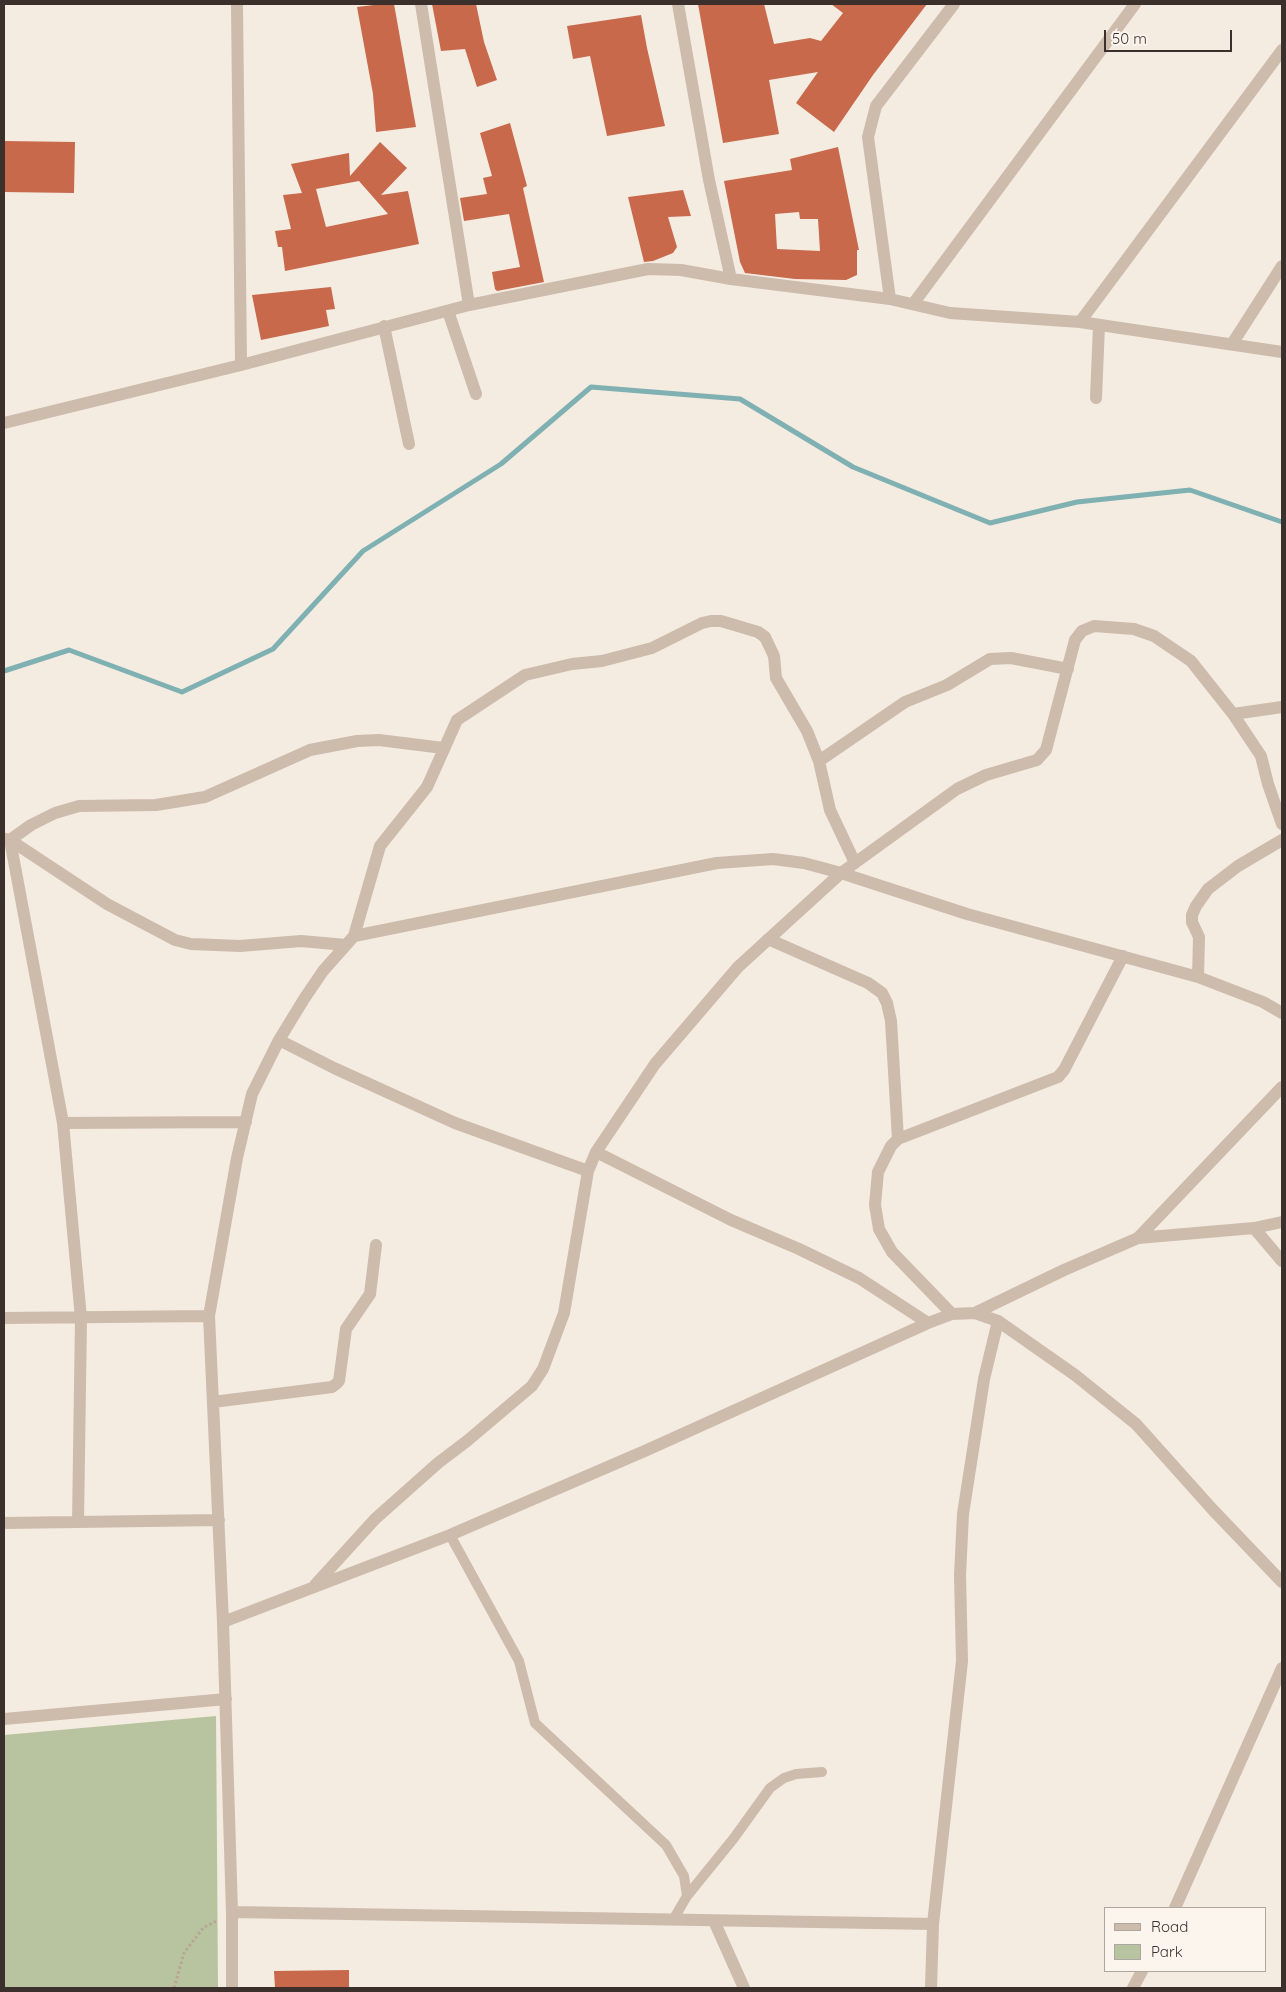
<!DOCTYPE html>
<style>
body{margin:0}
#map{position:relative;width:1286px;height:1992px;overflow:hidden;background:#f4ebe1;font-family:Quicksand,sans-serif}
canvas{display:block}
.frame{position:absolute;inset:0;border:5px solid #3b302b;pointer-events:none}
.legend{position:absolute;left:1104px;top:1907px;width:162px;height:65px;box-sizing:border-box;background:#fbf5ee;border:1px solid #aea6a0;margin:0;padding:6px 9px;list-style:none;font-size:15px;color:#3b302b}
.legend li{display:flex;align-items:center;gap:10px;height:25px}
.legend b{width:25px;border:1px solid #aea6a0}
.scale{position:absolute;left:1104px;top:30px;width:128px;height:22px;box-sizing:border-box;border:2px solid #3b302b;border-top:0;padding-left:6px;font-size:15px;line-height:18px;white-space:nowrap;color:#3b302b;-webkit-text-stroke:4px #fbf5ee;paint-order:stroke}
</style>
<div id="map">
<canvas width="1286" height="1992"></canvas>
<div class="frame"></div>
<ul class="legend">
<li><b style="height:6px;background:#cdbbac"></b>Road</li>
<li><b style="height:14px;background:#b8c4a0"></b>Park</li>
</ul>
<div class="scale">50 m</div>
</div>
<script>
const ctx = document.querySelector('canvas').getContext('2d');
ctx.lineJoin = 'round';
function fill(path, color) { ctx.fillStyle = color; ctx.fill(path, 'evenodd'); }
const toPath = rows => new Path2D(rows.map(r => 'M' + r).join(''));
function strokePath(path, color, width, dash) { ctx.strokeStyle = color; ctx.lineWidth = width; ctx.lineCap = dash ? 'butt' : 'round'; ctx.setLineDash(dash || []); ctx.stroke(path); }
const green = toPath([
 [216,1716,218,1988,4,1988,4,1735]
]);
const stream = toPath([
 [4,671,69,650,182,692,273,649,363,551,501,464,591,387,740,399,853,467,990,523,1077,502,1190,490,1282,522]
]);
const building = toPath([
 [382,4,394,4,416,127,376,132,373,94,357,7],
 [432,4,476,4,484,42,497,80,477,87,465,49,441,51],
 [698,4,764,4,774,44,810,38,821,41,843,13,831,4,927,4,873,75,834,132,796,103,818,72,769,80,779,134,723,143],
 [641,15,647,48,665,126,607,136,590,56,573,59,567,26],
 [510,123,527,186,523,188,544,282,497,291,495,289,492,272,520,267,509,214,464,221,460,198,487,194,483,178,492,176,480,133],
 [4,141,75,142,74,193,4,192],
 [380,142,407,168,381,195,408,191,419,244,285,271,282,247,278,247,275,231,291,229,283,195,302,193,291,164,349,153,350,176],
 [359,181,388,214,326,227,316,189],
 [838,147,859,250,857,250,857,275,846,280,795,279,745,273,740,262,724,181,792,170,790,159],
 [799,212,800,219,818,219,820,251,777,249,775,214],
 [683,190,691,216,668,217,677,247,673,253,653,261,644,262,628,197],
 [331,287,335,309,326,310,329,326,261,340,252,295],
 [349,1970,349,1988,275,1988,274,1971]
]);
const path = toPath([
 [174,1988,184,1953,203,1928,218,1920]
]);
const lane = toPath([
 [450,1535,519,1661,535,1723,666,1845,684,1876,687,1896],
 [673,1920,687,1896,734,1838,770,1788,784,1778,796,1774,822,1772]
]);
const street = toPath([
 [237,4,241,365],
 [421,4,469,305],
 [678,4,709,180,731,279],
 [890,299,868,137,876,106,954,4],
 [913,304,1135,4],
 [448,311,476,394],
 [1080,322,1282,50],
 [384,326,409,444],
 [1232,344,1282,266],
 [1096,398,1099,325],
 [4,423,241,365,469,305,648,269,681,270,731,279,890,299,950,313,1080,322,1282,352],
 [1233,714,1282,707],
 [819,761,905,702,947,685,990,659,1011,658,1068,669],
 [5,839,10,840,63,1123,81,1318,78,1522],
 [354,936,380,846,427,787,457,720,525,675,572,664,602,661,652,648,702,623,711,621,721,621,758,632,765,637,774,656,776,678,807,731,819,761,830,810,855,863],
 [768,939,868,983,882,993,887,1003,891,1021,898,1139],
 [346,945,301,941,240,946,191,944,175,940,107,904,10,840,31,825,55,813,79,806,156,805,205,797,310,750,357,741,379,740,443,748],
 [1198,977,1199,937,1192,922,1192,915,1196,906,1208,889,1238,866,1282,840],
 [279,1040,334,1068,455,1123,588,1171],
 [63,1123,246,1122],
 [596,1152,731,1220,799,1249,859,1278,928,1323],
 [1254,1228,1282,1261],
 [1138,1238,1282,1087],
 [975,1313,1064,1270,1138,1238,1254,1228,1282,1222],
 [952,1314,892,1252,879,1229,875,1205,878,1172,891,1146,898,1139,1058,1077,1064,1070,1123,956],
 [209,1316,237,1158,252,1094,279,1040,304,999,323,971,354,936,717,863,773,859,804,863,841,873,967,914,1198,977,1263,1002,1282,1013],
 [4,1318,209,1316,223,1622,232,1912,232,1988],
 [213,1402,332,1387,336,1384,339,1381,346,1329,370,1294,376,1245],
 [4,1523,219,1520],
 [315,1585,375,1519,438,1463,467,1441,532,1386,543,1369,564,1313,588,1171,596,1152,655,1064,738,967,841,873,957,789,986,775,1037,760,1046,750,1075,640,1082,631,1094,626,1134,629,1154,636,1191,661,1233,714,1261,756,1268,784,1282,824],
 [223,1622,450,1535,647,1450,928,1323,952,1314,975,1313,998,1321,1075,1375,1136,1424,1213,1510,1282,1582],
 [4,1719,226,1699],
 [1175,1908,1282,1668],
 [232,1912,933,1924],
 [714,1921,744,1988],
 [931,1988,933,1924,962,1661,960,1575,963,1514,984,1379,998,1321],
 [1133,1988,1142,1971]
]);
fill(green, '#b8c4a0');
strokePath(stream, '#7fb0b2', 5);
fill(building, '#c8694b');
strokePath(path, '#b9a596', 3, [2.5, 2.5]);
strokePath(lane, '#cdbbac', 10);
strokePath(street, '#cdbbac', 12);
</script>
